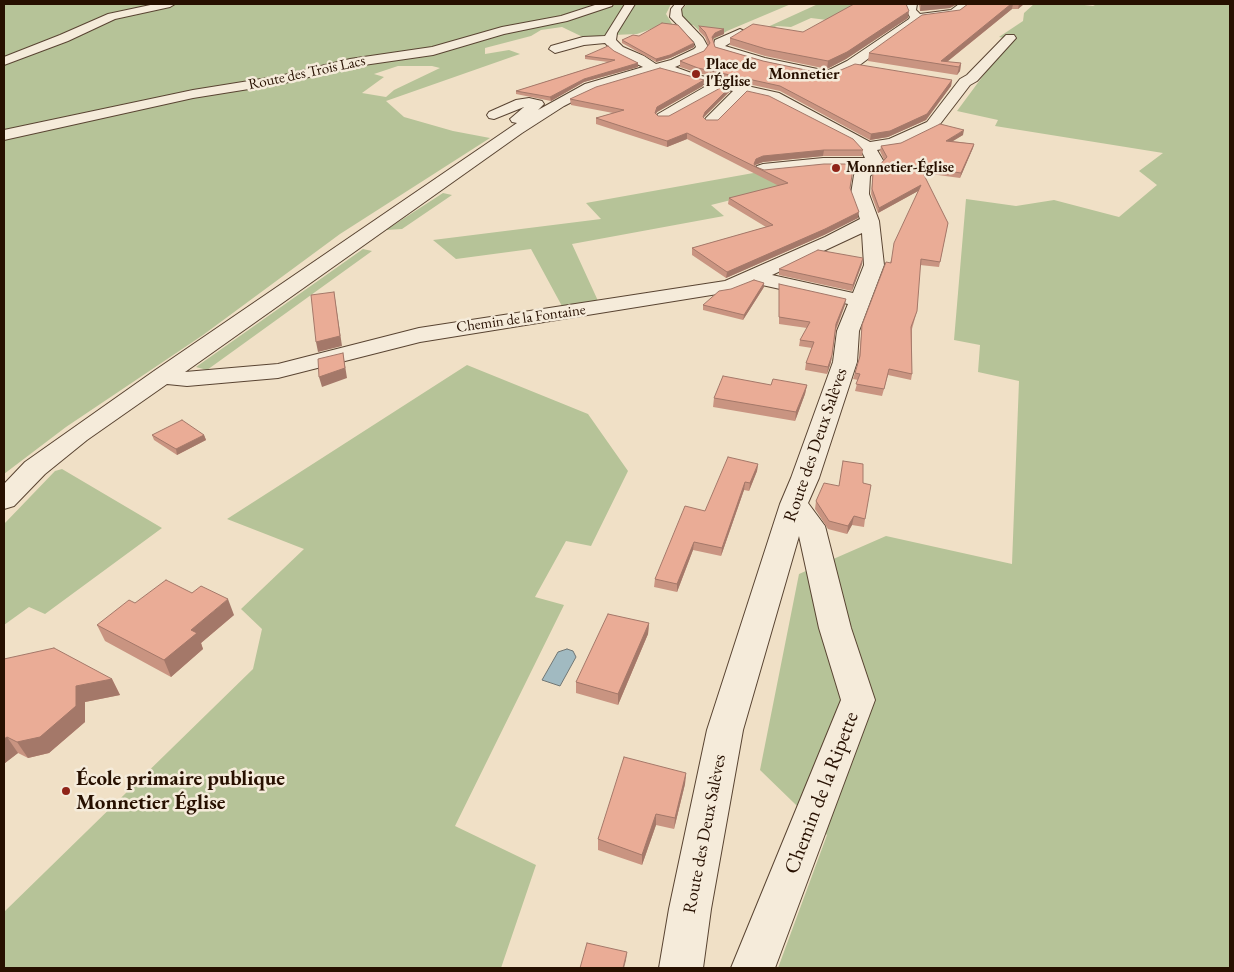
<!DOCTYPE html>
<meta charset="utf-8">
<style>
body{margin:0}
#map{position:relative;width:1234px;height:972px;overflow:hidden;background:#f0e0c6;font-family:"EB Garamond",serif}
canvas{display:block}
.frame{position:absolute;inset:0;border:5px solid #271000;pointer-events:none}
</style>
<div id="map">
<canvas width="1234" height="972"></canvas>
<div class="frame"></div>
</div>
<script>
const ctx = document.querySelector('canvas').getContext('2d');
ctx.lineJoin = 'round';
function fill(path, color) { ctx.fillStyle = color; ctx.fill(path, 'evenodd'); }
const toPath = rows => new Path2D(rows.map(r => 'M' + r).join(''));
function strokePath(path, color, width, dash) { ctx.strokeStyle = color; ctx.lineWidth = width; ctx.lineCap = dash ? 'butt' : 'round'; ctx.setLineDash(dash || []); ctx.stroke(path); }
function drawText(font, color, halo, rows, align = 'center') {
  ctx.font = font + ' "EB Garamond",serif'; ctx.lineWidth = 5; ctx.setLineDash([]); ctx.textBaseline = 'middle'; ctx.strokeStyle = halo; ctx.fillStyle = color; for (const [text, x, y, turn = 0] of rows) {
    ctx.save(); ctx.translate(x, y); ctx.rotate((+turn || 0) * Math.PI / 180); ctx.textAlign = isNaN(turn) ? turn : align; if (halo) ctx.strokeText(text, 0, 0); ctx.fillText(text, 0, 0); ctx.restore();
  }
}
const green = toPath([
 [4,4,671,4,666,14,674,27,665,24,637,34,613,35,587,39,562,27,541,30,531,36,485,48,485,54,509,50,520,54,386,101,404,117,453,131,490,138,340,234,203,335,66,427,4,474],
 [398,66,432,66,440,68,394,90,386,97,362,93,384,77,374,74],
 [687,4,791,4,727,31,711,41,693,25,688,25,681,16,682,9],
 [818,4,858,4,827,20,811,18,791,27,777,26,765,31,761,30],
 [1034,4,1076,4,1093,6,1097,4,1230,4,1230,968,778,968,827,835,760,770,799,574,886,536,1012,564,1019,381,978,372,980,345,954,340,966,199,1016,206,1054,200,1119,217,1157,185,1139,171,1163,153,995,126,998,120,957,111,991,65,1015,40,999,37,1023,21,1024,13],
 [759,172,783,187,711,205,724,216,572,244,599,303,563,308,531,249,456,259,433,240,601,219,586,203],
 [443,193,452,195,402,229,386,230],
 [363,249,372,251,207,370,196,367],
 [467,365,588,414,628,471,591,546,566,541,535,597,564,605,455,826,536,865,501,968,4,968,4,912,253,669,262,629,241,609,304,549,227,519],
 [62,469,162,528,45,614,29,607,4,625,4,524,55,471]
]);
const water = toPath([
 [567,649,573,651,576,657,560,686,542,680,558,652,567,649]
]);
const minor = toPath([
 [155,4,175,4,170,7,115,19,68,41,4,65,4,57,60,35,108,14,155,4],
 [598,4,613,4,612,6,567,21,504,34,433,55,350,67,280,84,193,98,4,140,4,130,193,90,280,76,350,59,432,47,502,27,561,16,598,4],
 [625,4,635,4,617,33,616,40,623,47,644,56,656,64,671,60,694,49,696,47,694,42,670,17,671,9,675,4,685,4,681,9,682,16,703,38,708,47,703,55,675,67,697,75,779,93,870,142,889,139,927,122,960,79,967,75,1006,35,1014,35,1016,38,977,81,970,85,937,128,899,146,877,150,884,162,870,176,869,194,879,221,884,265,859,331,857,362,819,478,808,503,825,526,851,628,875,700,775,968,731,968,841,700,819,628,799,536,743,730,711,909,703,968,659,968,669,909,707,730,780,504,791,478,833,362,837,331,848,304,753,283,730,292,420,342,278,378,187,386,167,384,87,440,45,474,14,506,4,509,4,484,25,462,154,371,517,123,512,122,510,119,524,107,494,119,489,118,487,115,489,112,516,100,529,98,542,101,544,104,538,110,585,84,643,67,615,53,605,43,584,45,555,53,549,49,551,46,583,37,605,36,625,4],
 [660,71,708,85,658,114,656,117,658,120,668,120,723,89,733,91,706,118,704,121,706,124,716,124,746,94,769,99,853,143,861,150,865,158,823,158,763,164,757,166,755,169,757,172,763,174,823,168,860,168,854,175,851,194,860,219,825,237,725,281,419,328,278,364,185,372,522,133,564,106,595,90,660,71],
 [862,233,864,265,853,293,772,275,862,233],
 [907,4,917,4,916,10,920,14,951,10,959,4,971,4,958,15,920,20,857,67,829,79,758,64,715,51,713,48,715,40,740,29,744,31,746,33,744,35,725,46,765,58,827,71,847,61,909,19,910,17,906,10,907,4]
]);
const wall = toPath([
 [919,4,957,4,950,8,920,11],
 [968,4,1024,4,1018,9,1012,9,947,62,961,63,960,71,957,75,868,61,869,53,960,10],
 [908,18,846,59,827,69,765,56,730,45,730,38,803,32],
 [699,26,724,34,714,38,713,40,715,47,763,61,829,75,952,80,951,86,926,120,888,137,870,140,780,91,698,73,680,67,680,61,704,51,708,45,705,37,699,31],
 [622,40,694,47,670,58,656,62,622,43],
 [614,51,638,63,638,67,584,82,551,101,516,94,516,91,608,62,585,59,585,56],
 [704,80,703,86,657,112,656,114,658,116,669,116,730,87,729,92,704,117,704,118,706,120,863,150,862,156,823,156,763,162,755,165,755,166,756,167,764,170,856,170,852,175,850,188,858,218,824,235,726,278,692,255,692,248,766,227,728,204,729,198,779,186,687,139,667,147,596,124,596,118,613,113,571,105,570,99],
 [963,135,952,141,974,144,973,148,960,178,923,173,948,223,939,267,920,265,917,311,912,329,912,374,911,380,888,375,882,396,855,391,858,380,853,379,859,359,862,325,890,263,918,191,878,213,871,194,873,172,884,160,880,151,881,146],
 [862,264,852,291,779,275,779,269],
 [779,284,845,305,836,330,831,362,827,374,805,370,806,363,812,348,799,346,800,340,807,328,779,324],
 [764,287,743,320,703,310,703,305],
 [771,385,807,385,805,394,795,421,713,407,714,398],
 [152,435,204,435,206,440,177,455,154,440],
 [758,464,757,471,749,491,744,490,721,556,693,550,677,592,654,587,655,579],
 [863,483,865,519,864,527,852,525,847,534,828,529,815,509,816,501,838,486],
 [135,603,234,615,201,643,203,649,171,677,105,641,97,625],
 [649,623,648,634,618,705,576,693,576,682],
 [4,659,112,679,120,695,85,702,85,722,49,753,28,758,18,753,5,763,4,764],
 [686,773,685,784,674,829,656,825,642,865,598,850,598,839]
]);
const shadedWall = toPath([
 [921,4,957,4,950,8,920,11],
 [1011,4,1013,4,1012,9,943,65,941,61],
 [1019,4,1024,4,1018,9],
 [909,11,908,18,846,59,827,69,828,61],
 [724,29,724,34,714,38,711,42,712,37,715,33],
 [694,43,694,47,670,58,656,62,656,59],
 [638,63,638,67,584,82,551,101,550,97,584,79],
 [961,63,960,71,957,75,959,67],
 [704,80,703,86,657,112,654,118,655,113,657,107],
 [952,80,951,86,926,120,888,137,870,140,871,134],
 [730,87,729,92,704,117,702,122,703,117,705,112],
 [964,130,963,135,945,146,946,141],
 [687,133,687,139,667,147,667,141],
 [974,144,973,148,960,178,961,173],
 [824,150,823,156,763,162,755,165,755,167,754,164,756,159,763,156],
 [857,164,856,170,852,175,853,169],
 [921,185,920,190,878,213,879,208],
 [859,212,858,218,824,235,726,278,727,272],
 [863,258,862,264,852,291,853,285],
 [764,283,764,287,743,320,744,315],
 [334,292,342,346,318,352,316,342],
 [846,299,845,305,835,330,836,324],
 [343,353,347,378,322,387,319,377],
 [832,355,831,362,827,374,828,367],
 [807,385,805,394,795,421,796,412],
 [204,435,206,440,177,455,176,449],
 [758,464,757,471,749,491,750,483],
 [745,482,744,490,721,556,722,548],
 [854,516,852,525,847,534,848,526],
 [694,542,693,550,677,592,677,584],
 [228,599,234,615,201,643,203,649,171,677,164,660,191,630],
 [649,623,648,634,618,705,618,694],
 [112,679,120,695,85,702,85,722,49,753,28,758,17,742,76,686],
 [7,737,18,753,5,763,4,764,4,739],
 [686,773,685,784,674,829,675,818],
 [656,814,656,825,642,865,642,855],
 [627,952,626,960,624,968,623,968]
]);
const building = toPath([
 [854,4,906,4,909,11,847,52,828,61,766,49,730,38,753,24,803,32,854,4],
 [968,4,1011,4,941,61,961,63,959,67,869,53,922,15,960,10,968,4],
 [662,23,678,25,694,43,670,55,656,59,622,40,633,35,639,36,662,23],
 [699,26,724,29,715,33,712,37,715,47,763,61,829,75,855,64,952,80,927,114,890,131,871,134,780,86,698,68,680,61,704,51,710,43,705,32,699,26],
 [608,46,614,51,638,63,584,79,550,97,516,91,615,60,585,56,608,46],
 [660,68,704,80,657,107,655,113,658,116,669,116,724,86,730,87,705,112,703,117,706,120,718,120,747,91,769,96,853,139,863,150,824,150,763,156,756,159,754,164,756,167,764,170,824,164,857,164,853,169,850,188,859,212,825,229,727,272,692,248,773,225,729,198,788,183,687,133,667,141,596,118,624,110,570,99,596,87,660,68],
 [940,124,964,130,946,141,974,144,961,173,920,167,948,223,940,262,921,259,917,311,911,327,912,374,889,369,884,389,856,384,860,374,855,373,860,356,862,325,886,262,891,263,894,243,921,185,879,208,872,189,873,172,887,157,881,146,901,143,940,124],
 [818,250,863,258,853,285,779,269,818,250],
 [754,280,764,283,744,315,703,305,719,291,731,289,754,280],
 [779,284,846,299,836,324,832,355,828,367,806,363,814,342,800,340,810,322,779,317,779,284],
 [334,292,340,336,316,342,311,295,334,292],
 [343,353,345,368,319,377,318,359,343,353],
 [723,376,771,385,773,379,807,385,796,412,714,398,723,376],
 [182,420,204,435,176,449,152,435,182,420],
 [728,457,758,464,750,483,745,482,722,548,694,542,677,584,655,579,685,506,705,511,728,457],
 [843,461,863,464,863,483,871,485,865,519,854,516,848,526,829,521,816,501,824,483,839,486,843,461],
 [166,580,192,593,201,586,228,599,191,630,197,633,164,660,97,625,129,600,135,603,166,580],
 [608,614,649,623,618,694,576,682,608,614],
 [54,648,112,679,76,686,76,706,40,737,17,742,7,737,4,739,4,659,54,648],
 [624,757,686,773,675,818,656,814,642,855,598,839,624,757],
 [587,943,627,952,623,968,580,968,587,943]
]);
const markers = [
 [696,74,5,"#8f2418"],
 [836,168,5,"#8f2418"],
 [66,791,5,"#8f2418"]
];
const farPoinames = [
 ["Place de",706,65],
 ["l'Église",706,82],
 ["Monnetier-Église",846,168]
];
const farStreetnames = [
 ["Route des Trois Lacs",307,73,-12],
 ["Chemin de la Fontaine",521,319,-8]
];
const farQuarternames = [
 ["Monnetier",804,75]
];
const streetNames = [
 ["Route des Deux Salèves",816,445,-71],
 ["Route des Deux Salèves",705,834,-79]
];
const nearPoinames = [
 ["École primaire publique",76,779],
 ["Monnetier Église",76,803]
];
const nearStreetnames = [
 ["Chemin de la Ripette",822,793,-69]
];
fill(green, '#b6c398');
fill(water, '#a1bac1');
strokePath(water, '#707674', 1);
strokePath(minor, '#594432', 2);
fill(minor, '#f5ebda');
fill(wall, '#c99481');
fill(shadedWall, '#a47869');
fill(building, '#eaac96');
strokePath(building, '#a47869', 1);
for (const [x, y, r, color] of markers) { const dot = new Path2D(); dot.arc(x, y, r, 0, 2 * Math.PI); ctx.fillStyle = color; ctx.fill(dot); strokePath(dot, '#f5ebda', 2); }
drawText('bold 15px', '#271000', '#f5ebda', farPoinames, 'left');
drawText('15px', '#271000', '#f5ebda', farStreetnames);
drawText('bold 16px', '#271000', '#f5ebda', farQuarternames);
drawText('18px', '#271000', '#f5ebda', streetNames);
drawText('bold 21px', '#271000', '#f5ebda', nearPoinames, 'left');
drawText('21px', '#271000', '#f5ebda', nearStreetnames);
</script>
